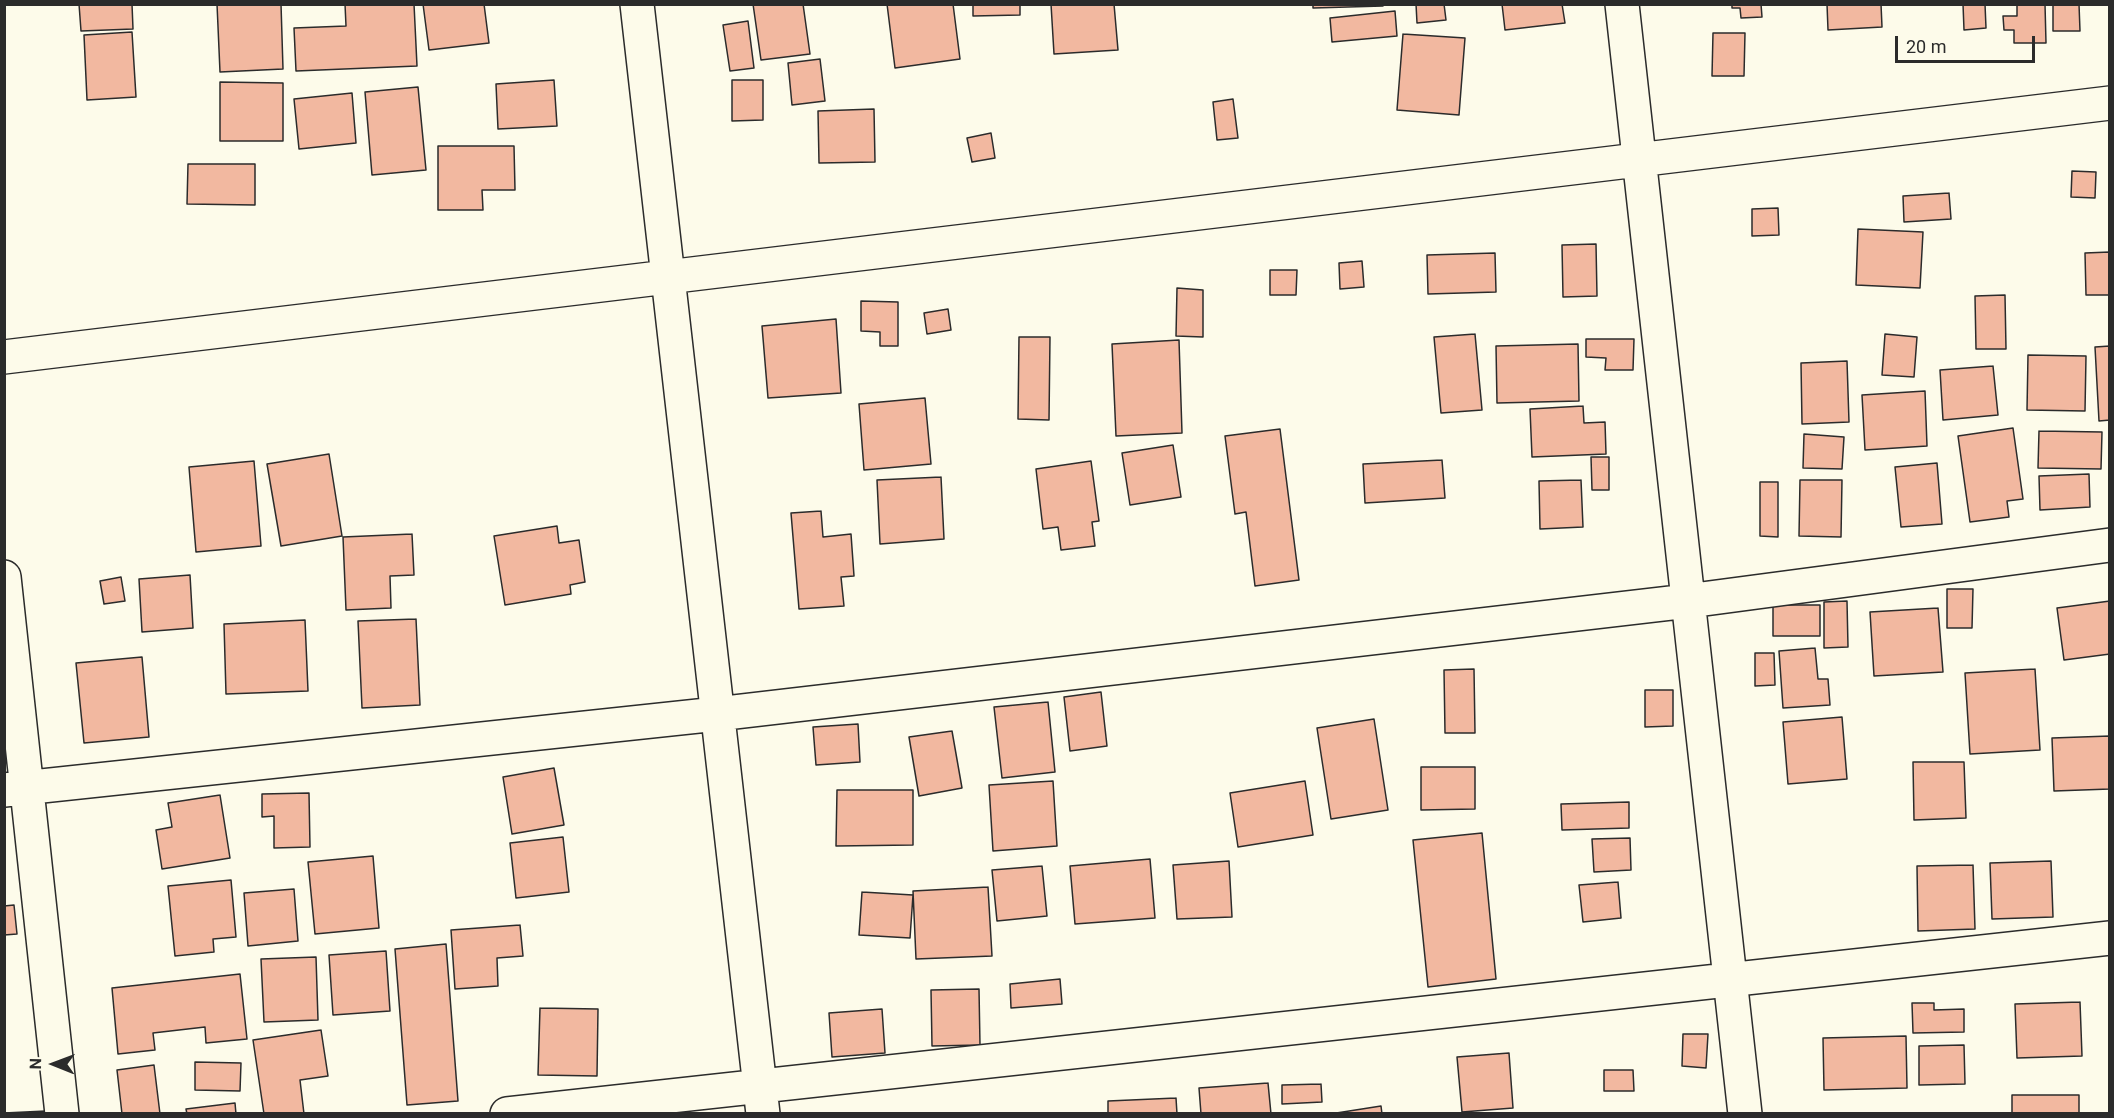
<!DOCTYPE html>
<style>
body{margin:0}
#map{position:relative;width:2114px;height:1118px;overflow:hidden;background:#fdfbea;font-family:Roboto,sans-serif}
canvas{display:block}
.frame{position:absolute;inset:0;border:6px solid #2b2b2b;pointer-events:none}
.north{position:absolute;left:24px;top:1034px;width:60px;height:60px;-webkit-text-stroke:4px #fdfbea;paint-order:stroke;rotate:271deg;font-size:16px;font-weight:700;line-height:24px;text-align:center;color:#2b2b2b}
.north::after{content:'';display:block;margin:auto;width:21px;height:27px;background:#2b2b2b;clip-path:polygon(50% 0,100% 100%,50% 72%,0 100%)}
.scale{position:absolute;left:1895px;top:36px;width:140px;height:27px;box-sizing:border-box;border:3px solid #2b2b2b;border-top:0;padding-left:8px;font-size:18px;line-height:21px;white-space:nowrap;color:#2b2b2b;-webkit-text-stroke:4px #fdfbea;paint-order:stroke}
</style>
<div id="map">
<canvas width="2114" height="1118"></canvas>
<div class="frame"></div>
<div class="north">N</div>
<div class="scale">20 m</div>
</div>
<script>
const ctx = document.querySelector('canvas').getContext('2d');
ctx.lineJoin = 'round';
function fill(path, color) { ctx.fillStyle = color; ctx.fill(path, 'evenodd'); }
const toPath = rows => new Path2D(rows.map(r => 'M' + r).join(''));
function strokePath(path, color, width, dash) { ctx.strokeStyle = color; ctx.lineWidth = width; ctx.lineCap = dash ? 'butt' : 'round'; ctx.setLineDash(dash || []); ctx.stroke(path); }
const building = toPath([
 [79,4,132,4,133,29,81,31,79,4],
 [217,4,281,4,283,69,220,72,217,4],
 [345,4,414,4,417,66,296,71,294,28,346,26,345,4],
 [423,4,484,4,489,43,429,50,423,4],
 [753,4,803,4,810,54,761,60,753,4],
 [887,4,953,4,960,59,895,68,887,4],
 [973,4,1020,4,1020,15,973,16,973,4],
 [1051,4,1114,4,1118,50,1054,54,1051,4],
 [1313,4,1383,4,1383,6,1313,8,1313,4],
 [1416,4,1444,4,1446,20,1417,23,1416,4],
 [1502,4,1562,4,1565,23,1505,30,1502,4],
 [1732,4,1761,4,1762,17,1741,18,1740,8,1732,8,1732,4],
 [1827,4,1881,4,1882,27,1828,30,1827,4],
 [1963,4,1985,4,1986,28,1964,30,1963,4],
 [2017,4,2045,4,2046,43,2014,43,2014,30,2004,30,2003,16,2017,16,2017,4],
 [2053,4,2079,4,2080,31,2053,31,2053,4],
 [1395,11,1397,36,1332,42,1330,18,1395,11],
 [748,21,754,68,730,71,723,25,748,21],
 [132,32,136,97,87,100,84,35,132,32],
 [1713,33,1745,33,1744,76,1712,76,1713,33],
 [1403,34,1465,38,1459,115,1397,110,1403,34],
 [820,59,825,101,792,105,788,63,820,59],
 [554,80,557,126,498,129,496,84,554,80],
 [732,80,763,80,763,120,732,121,732,80],
 [220,82,283,83,283,141,220,141,220,82],
 [418,87,426,170,372,175,365,92,418,87],
 [352,93,356,143,299,149,294,99,352,93],
 [1233,99,1238,138,1217,140,1213,102,1233,99],
 [874,109,875,162,819,163,818,111,874,109],
 [991,133,995,158,972,162,967,138,991,133],
 [438,146,514,146,515,190,482,190,483,210,438,210,438,146],
 [188,164,255,164,255,205,187,204,188,164],
 [2072,171,2096,172,2095,198,2071,197,2072,171],
 [1949,193,1951,219,1904,222,1903,196,1949,193],
 [1778,208,1779,235,1752,236,1752,209,1778,208],
 [1858,229,1923,232,1920,288,1856,285,1858,229],
 [1596,244,1597,296,1563,297,1562,245,1596,244],
 [2110,252,2110,295,2086,295,2085,253,2110,252],
 [1495,253,1496,292,1428,294,1427,255,1495,253],
 [1362,261,1364,287,1340,289,1339,263,1362,261],
 [1270,270,1297,270,1296,295,1270,295,1270,270],
 [1177,288,1203,290,1203,337,1176,336,1177,288],
 [2005,295,2006,349,1976,349,1975,296,2005,295],
 [861,301,898,302,898,346,880,346,880,332,861,331,861,301],
 [948,309,951,330,927,334,924,313,948,309],
 [836,319,841,393,768,398,762,326,836,319],
 [1475,334,1482,410,1441,413,1434,337,1475,334],
 [1885,334,1917,337,1914,377,1882,375,1885,334],
 [1019,337,1050,337,1049,420,1018,419,1019,337],
 [1586,339,1634,339,1633,370,1605,370,1606,358,1586,357,1586,339],
 [1179,340,1182,433,1116,436,1112,344,1179,340],
 [1578,344,1579,401,1497,403,1496,346,1578,344],
 [2110,346,2110,420,2099,421,2095,347,2110,346],
 [2028,355,2086,356,2085,411,2027,410,2028,355],
 [1847,361,1849,422,1802,424,1801,363,1847,361],
 [1993,366,1998,415,1943,420,1940,370,1993,366],
 [1925,391,1927,446,1865,450,1862,395,1925,391],
 [925,398,931,464,864,470,859,404,925,398],
 [1583,406,1584,423,1605,422,1606,454,1532,457,1530,409,1583,406],
 [2013,428,2023,499,2007,501,2009,517,1970,522,1958,436,2013,428],
 [1280,429,1299,580,1255,586,1246,512,1235,514,1225,436,1280,429],
 [2039,431,2102,432,2101,469,2038,468,2039,431],
 [1804,434,1844,437,1842,469,1803,468,1804,434],
 [1173,445,1181,497,1130,505,1122,453,1173,445],
 [329,454,342,536,281,546,267,464,329,454],
 [1591,457,1609,457,1609,490,1592,490,1591,457],
 [1442,460,1445,498,1365,503,1363,464,1442,460],
 [254,461,261,546,196,552,189,467,254,461],
 [1091,461,1099,521,1092,522,1095,546,1061,550,1058,527,1043,529,1036,469,1091,461],
 [1937,463,1942,524,1901,527,1895,467,1937,463],
 [2089,474,2090,507,2040,510,2039,476,2089,474],
 [941,477,944,539,880,544,877,480,941,477],
 [1581,480,1583,527,1540,529,1539,481,1581,480],
 [1800,480,1842,480,1841,537,1799,536,1800,480],
 [1760,482,1778,482,1778,537,1760,536,1760,482],
 [821,511,823,537,851,534,854,576,841,577,844,606,799,609,791,513,821,511],
 [557,526,559,543,579,540,585,582,570,585,571,594,505,605,494,536,557,526],
 [412,534,414,575,390,576,391,608,346,610,343,537,412,534],
 [190,575,193,628,142,632,139,579,190,575],
 [121,577,125,601,104,604,100,581,121,577],
 [1947,589,1973,589,1972,628,1947,628,1947,589],
 [1847,601,1848,647,1824,648,1824,602,1847,601],
 [2110,601,2110,654,2064,660,2057,608,2110,601],
 [1773,605,1820,605,1820,636,1773,636,1773,605],
 [1938,608,1943,672,1874,676,1870,612,1938,608],
 [416,619,420,705,362,708,358,621,416,619],
 [305,620,308,691,226,694,224,624,305,620],
 [1815,648,1818,679,1828,679,1830,705,1783,708,1779,651,1815,648],
 [1755,653,1774,653,1775,685,1755,686,1755,653],
 [142,657,149,737,84,743,76,663,142,657],
 [1474,669,1475,733,1445,733,1444,670,1474,669],
 [2035,669,2040,750,1970,754,1965,673,2035,669],
 [1645,690,1673,690,1673,726,1645,727,1645,690],
 [1101,692,1107,746,1070,751,1064,697,1101,692],
 [1048,702,1055,772,1002,778,994,707,1048,702],
 [1842,717,1847,779,1788,784,1783,722,1842,717],
 [1374,719,1388,810,1331,819,1317,728,1374,719],
 [858,724,860,762,816,765,813,727,858,724],
 [952,731,962,788,919,796,909,737,952,731],
 [2110,736,2110,789,2054,791,2052,738,2110,736],
 [1913,762,1964,762,1966,818,1914,820,1913,762],
 [1421,767,1475,767,1475,809,1421,810,1421,767],
 [554,768,564,825,512,834,503,777,554,768],
 [1053,781,1057,846,993,851,989,785,1053,781],
 [1305,781,1313,835,1238,847,1230,793,1305,781],
 [837,790,913,790,913,845,836,846,837,790],
 [309,793,310,847,274,848,274,816,262,817,262,794,309,793],
 [220,795,230,858,162,869,156,830,172,827,168,803,220,795],
 [1629,802,1629,828,1562,830,1561,804,1629,802],
 [1482,833,1496,979,1428,987,1413,840,1482,833],
 [563,837,569,892,516,898,510,843,563,837],
 [1630,838,1631,870,1594,872,1592,839,1630,838],
 [373,856,379,928,315,934,308,862,373,856],
 [1150,859,1155,918,1075,924,1070,866,1150,859],
 [1229,861,1232,917,1177,919,1173,865,1229,861],
 [2051,861,2053,917,1992,919,1990,863,2051,861],
 [1973,865,1975,929,1918,931,1917,866,1973,865],
 [1042,866,1047,916,997,921,992,870,1042,866],
 [231,880,236,937,213,939,214,952,175,956,168,886,231,880],
 [1618,882,1621,918,1583,922,1579,885,1618,882],
 [988,887,992,956,916,959,913,891,988,887],
 [294,889,298,941,248,946,244,893,294,889],
 [862,892,913,895,910,938,859,935,862,892],
 [14,905,17,934,4,935,4,906,14,905],
 [520,925,523,956,497,958,498,986,455,989,451,930,520,925],
 [446,944,458,1101,407,1105,395,949,446,944],
 [386,951,390,1011,333,1015,329,955,386,951],
 [316,957,318,1020,264,1022,261,959,316,957],
 [240,974,247,1039,206,1043,205,1027,153,1033,155,1050,118,1054,112,988,240,974],
 [1060,979,1062,1004,1011,1008,1010,984,1060,979],
 [979,989,980,1045,932,1046,931,990,979,989],
 [2080,1002,2082,1056,2017,1058,2015,1004,2080,1002],
 [1912,1003,1934,1003,1934,1010,1964,1009,1964,1032,1913,1033,1912,1003],
 [540,1008,598,1009,597,1076,538,1075,540,1008],
 [882,1009,885,1053,832,1057,829,1013,882,1009],
 [321,1030,328,1076,300,1080,304,1114,264,1114,253,1040,321,1030],
 [1683,1034,1708,1034,1706,1068,1682,1066,1683,1034],
 [1906,1036,1907,1088,1824,1090,1823,1038,1906,1036],
 [1964,1045,1965,1084,1919,1085,1919,1046,1964,1045],
 [1509,1053,1513,1108,1462,1112,1457,1057,1509,1053],
 [195,1062,241,1063,240,1091,195,1090,195,1062],
 [154,1065,160,1114,122,1114,117,1070,154,1065],
 [1604,1070,1633,1070,1634,1091,1604,1091,1604,1070],
 [1268,1083,1271,1114,1201,1114,1199,1088,1268,1083],
 [1321,1084,1322,1102,1282,1104,1282,1085,1321,1084],
 [2012,1095,2079,1095,2079,1114,2012,1114,2012,1095],
 [1176,1098,1177,1114,1108,1114,1108,1101,1176,1098],
 [235,1103,236,1114,187,1114,186,1109,235,1103],
 [1381,1106,1382,1114,1330,1114,1381,1106],
 [46,1111,46,1114,4,1114,4,1113,46,1111]
]);
const minor = toPath([
 [637,4,763,1114],
 [1622,4,1745,1114],
 [4,357,2110,103],
 [4,577,62,1114],
 [4,790,717,714,1688,601,2110,545],
 [507,1114,2110,938]
]);
fill(building, '#f2b8a0');
strokePath(building, '#2b2b2b', 1.5);
strokePath(minor, '#2b2b2b', 36);
strokePath(minor, '#fdfbea', 33);
</script>
